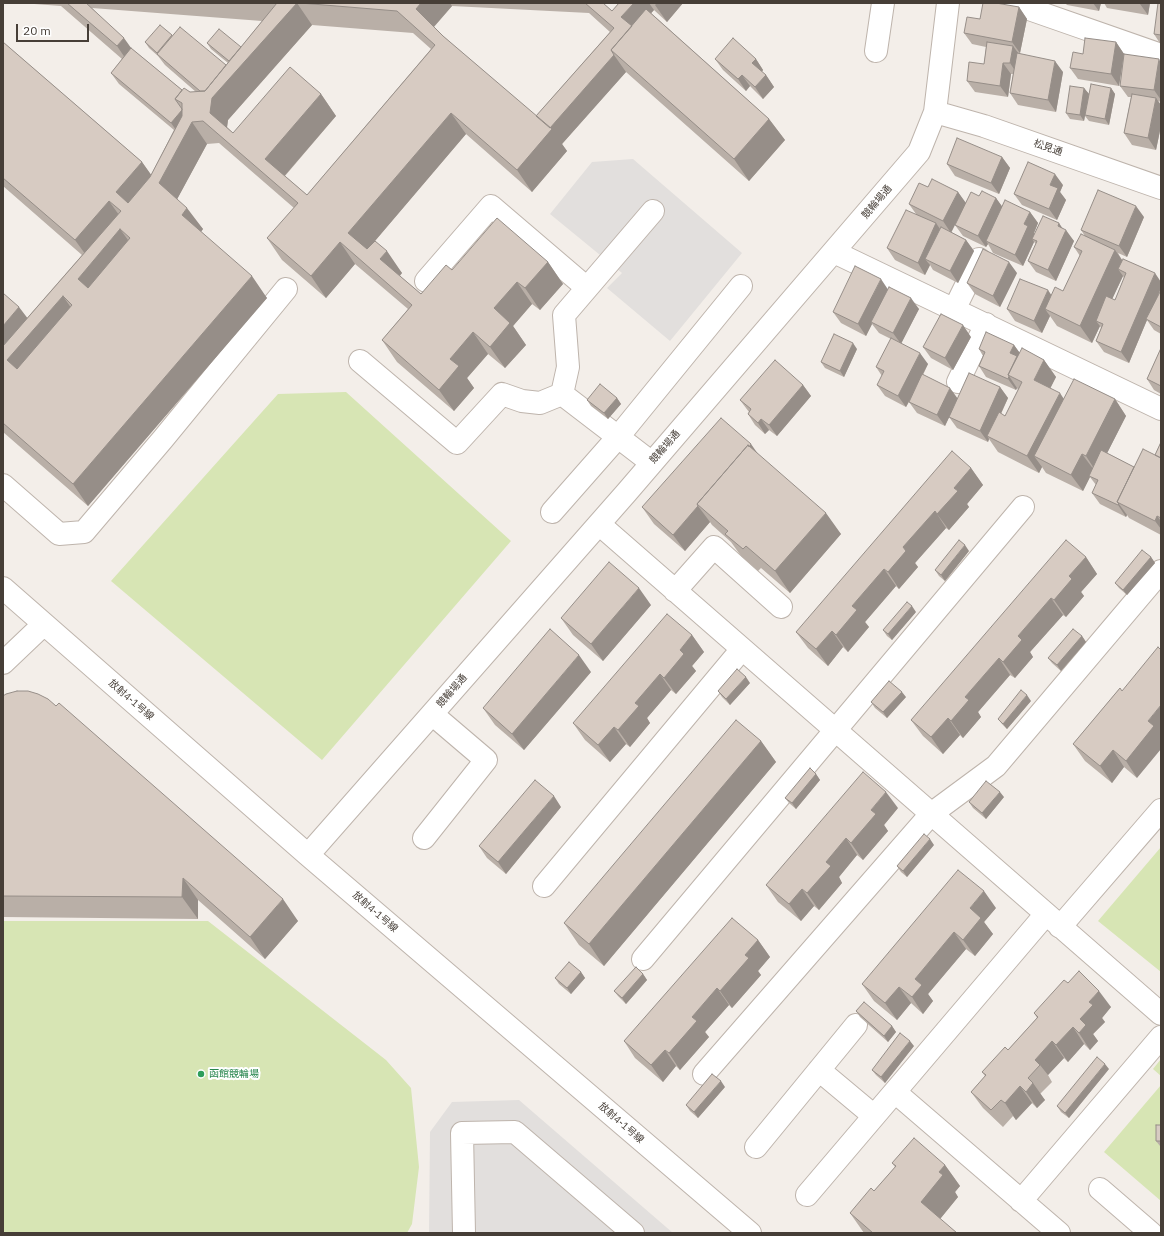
<!DOCTYPE html>
<meta charset="utf-8">
<style>
body{margin:0}
#map{position:relative;width:1164px;height:1236px;overflow:hidden;background:#f3eee9;font-family:"IBM Plex Sans",sans-serif}
canvas{display:block}
.frame{position:absolute;inset:0;border:4px solid #463e37;pointer-events:none}
.scale{position:absolute;left:16px;top:24px;width:73px;height:18px;box-sizing:border-box;border:2px solid #463e37;border-top:0;padding-left:5px;font-size:12px;line-height:14px;white-space:nowrap;color:#463e37;-webkit-text-stroke:3px #fff;paint-order:stroke}
</style>
<div id="map">
<canvas width="1164" height="1236"></canvas>
<div class="frame"></div>
<div class="scale">20 m</div>
</div>
<script>
const ctx = document.querySelector('canvas').getContext('2d');
ctx.lineJoin = 'round';
function fill(path, color) { ctx.fillStyle = color; ctx.fill(path, 'evenodd'); }
const toPath = rows => new Path2D(rows.map(r => 'M' + r).join(''));
function strokePath(path, color, width, dash) { ctx.strokeStyle = color; ctx.lineWidth = width; ctx.lineCap = dash ? 'butt' : 'round'; ctx.setLineDash(dash || []); ctx.stroke(path); }
function drawText(font, color, halo, rows, align = 'center') {
  ctx.font = font + ' "IBM Plex Sans","Noto Sans JP",sans-serif'; ctx.lineWidth = 4; ctx.setLineDash([]); ctx.textBaseline = 'middle'; ctx.strokeStyle = halo; ctx.fillStyle = color; for (const [text, x, y, turn = 0] of rows) {
    ctx.save(); ctx.translate(x, y); ctx.rotate((+turn || 0) * Math.PI / 180); ctx.textAlign = isNaN(turn) ? turn : align; if (halo) ctx.strokeText(text, 0, 0); ctx.fillText(text, 0, 0); ctx.restore();
  }
}
const green = toPath([
 [346,392,511,541,322,760,111,581,278,394],
 [1161,847,1161,972,1098,921],
 [3,921,208,921,386,1060,411,1088,419,1167,412,1224,407,1233,3,1233],
 [1161,1059,1161,1076,1153,1069],
 [1161,1085,1161,1201,1104,1152]
]);
const parking = toPath([
 [633,159,742,253,670,341,607,288,622,273,550,214,592,162],
 [519,1100,673,1233,429,1233,430,1132,452,1102]
]);
const minor = toPath([
 [1012,3,1161,55],
 [876,51,883,3],
 [935,112,984,126,1161,188],
 [834,252,1161,409],
 [426,281,491,206,587,288],
 [954,310,979,259],
 [360,361,457,443,502,394,522,401,540,403,562,394],
 [958,382,986,324],
 [652,463,562,394,568,367,564,315,653,211],
 [3,485,59,534,84,532,163,439,286,289],
 [552,512,618,437,741,286],
 [599,524,1161,1014],
 [3,588,308,855,750,1233],
 [675,591,714,547,781,607],
 [3,663,44,624],
 [424,838,486,760,432,714],
 [308,855,627,492,919,152,935,112,948,3],
 [544,886,742,649],
 [1060,927,1161,810],
 [643,959,1023,507],
 [819,1070,874,1116],
 [704,1074,931,814,996,766,1161,571],
 [895,1092,1059,1233],
 [756,1147,856,1025],
 [1100,1189,1151,1233],
 [807,1195,1046,914],
 [1021,1201,1161,1037],
 [464,1233,462,1133,515,1132,633,1233]
]);
const wall = toPath([
 [21,3,603,3,612,11,619,3,683,3,667,22,654,10,651,13,769,119,785,140,749,181,626,72,562,144,567,151,532,192,466,134,375,241,402,273,400,276,421,294,452,270,548,262,563,284,540,310,532,304,513,326,526,345,505,368,488,354,467,378,474,388,454,411,397,362,382,340,408,309,355,264,326,298,282,260,267,238,294,208,219,143,207,144,177,199,203,229,201,232,267,298,88,506,3,432,3,293,27,318,82,255,3,186,3,42,142,162,151,175,174,130,119,84,111,73,122,59,61,6],
 [452,6,589,13,610,32,536,116,443,36,434,27],
 [92,8,262,21,241,47,207,43,211,49,228,63,226,65,172,35,145,42,149,48,158,56,165,65,196,92,190,92,182,90,131,48],
 [312,25,413,33,431,49,307,195,285,176,336,116,321,94,233,133,227,127,228,120],
 [1065,3,1101,3,1099,11,1067,5],
 [1104,3,1150,3,1148,15,1107,8],
 [1161,3,1161,45,1154,34],
 [1019,7,1027,19,1020,53,1018,53,1063,72,1056,112,1018,105,1010,93,1013,74,1011,74,1008,97,975,92,967,81,984,64,986,47,972,44,964,33,980,19],
 [1116,42,1124,54,1161,63,1161,102,1158,101,1161,105,1161,126,1156,150,1132,145,1124,133,1131,97,1128,97,1120,86,1124,55,1119,86,1078,79,1070,68,1083,54],
 [715,59,756,59,763,70,762,72,766,75,774,87,763,99,750,86,746,91,723,70],
 [1084,88,1089,94,1111,88,1115,94,1109,125,1089,121,1085,116,1084,121,1070,119,1066,113],
 [1002,157,1010,168,999,194,955,176,947,164],
 [1063,185,1060,192,1066,200,1057,220,1022,205,1014,194],
 [928,187,958,192,965,203,979,196,996,198,1002,207,1030,212,1038,223,1034,233,1034,234,1062,228,1074,241,1056,281,1036,272,1028,261,1036,244,1034,242,1023,266,993,253,988,244,986,247,963,236,955,225,956,221,951,232,966,240,974,251,958,283,933,270,930,265,925,275,895,260,887,248,916,214,909,204],
 [1144,217,1127,257,1118,253,1122,260,1161,288,1156,300,1161,290,1161,334,1154,330,1147,320,1129,363,1104,352,1096,341,1101,328,1100,326,1092,343,1057,326,1050,316,1042,333,1015,321,1007,309,1051,296,1063,291,1080,256,1074,247,1085,236,1081,230],
 [1123,276,1124,278,1115,300,1112,299],
 [1017,273,1000,307,975,294,967,283],
 [888,289,919,309,901,343,928,364,923,375,957,399,1000,387,1008,398,1001,414,1005,416,1018,390,1017,388,1016,390,986,377,979,366,983,356,979,349,1014,345,1019,352,1044,360,1056,377,1050,388,1064,399,1115,399,1126,416,1107,453,1134,467,1155,455,1161,442,1161,535,1129,518,1127,515,1126,517,1100,504,1092,493,1096,485,1090,477,1083,491,1046,473,1042,467,1039,473,998,452,989,439,988,442,957,428,949,417,945,426,917,413,909,402,906,407,885,396,877,385,882,376,876,367,891,339,879,333,872,324,866,336,841,323,833,312],
 [971,337,953,370,931,358,923,347],
 [1161,348,1161,394,1154,390,1147,379],
 [857,349,844,377,825,368,821,362],
 [803,385,811,396,777,436,769,430,765,434,755,425,748,414,749,412,740,400],
 [617,398,621,404,608,419,591,406,587,400],
 [759,455,841,534,790,593,761,568,758,571,741,556,731,542,712,525,710,522,685,551,654,524,642,507],
 [971,468,983,485,967,504,969,507,949,530,946,528,915,563,918,567,899,589,896,586,865,622,869,627,848,652,843,647,828,666,808,648,796,632],
 [969,551,945,581,939,576,935,570],
 [1086,557,1097,574,1081,592,1084,596,1066,617,1063,615,1030,652,1033,657,1015,678,1010,675,978,712,981,717,963,738,960,735,943,754,923,736,911,720],
 [1151,557,1155,563,1127,595,1119,588,1115,583],
 [651,605,603,661,573,635,561,618],
 [916,612,892,640,887,636,883,630],
 [692,635,704,652,692,666,696,671,676,694,671,690,647,718,650,723,630,747,626,744,610,762,585,740,573,723],
 [1082,636,1086,642,1061,671,1052,663,1048,658],
 [591,672,524,750,495,725,483,708],
 [750,683,730,705,722,697,718,691],
 [1120,688,1137,778,1124,767,1112,783,1085,761,1073,744],
 [3,696,298,921,265,959,198,900,198,919,3,917],
 [906,697,887,718,875,708,871,702],
 [1031,701,1007,729,1002,724,998,719],
 [761,741,776,762,604,966,579,945,564,923],
 [816,774,820,780,796,809,789,803,785,798],
 [1004,797,986,819,973,808,969,802],
 [561,807,506,874,487,858,479,846],
 [898,808,884,825,888,831,863,860,857,855,839,877,842,883,819,910,814,906,801,921,778,902,766,885],
 [934,845,907,877,901,872,897,866],
 [996,908,984,922,993,934,975,956,966,949,928,994,933,1001,923,1014,911,1003,897,1020,874,1001,862,984],
 [758,940,770,957,758,971,761,975,732,1008,729,1005,705,1032,709,1037,680,1070,676,1066,663,1082,635,1058,624,1041],
 [581,972,585,978,571,994,559,984,555,978],
 [643,974,647,980,626,1004,618,996,614,991],
 [1068,983,1111,1007,1102,1018,1105,1022,1093,1034,1098,1041,1090,1050,1084,1044,1068,1062,1064,1058,1048,1075,1052,1082,1040,1094,1045,1100,1037,1108,1032,1103,1016,1120,1013,1116,1003,1127,983,1108,971,1092,985,1076,982,1072,1008,1050,1037,1018,1034,1013],
 [856,1011,892,1026,896,1032,888,1042,860,1017],
 [914,1046,885,1083,876,1075,872,1070],
 [1109,1069,1069,1118,1061,1112,1057,1106],
 [725,1087,698,1118,690,1111,686,1105],
 [1161,1125,1161,1146,1160,1146,1156,1141],
 [892,1163,945,1165,960,1186,955,1192,958,1197,940,1219,957,1233,864,1233,850,1213,874,1191,895,1167]
]);
const shadedWall = toPath([
 [297,3,312,25,228,120,226,135,210,113,206,96],
 [421,3,450,3,452,6,431,30,416,9],
 [634,3,649,3,654,10,633,33,621,17],
 [657,3,683,3,667,22,655,5],
 [1093,3,1101,3,1099,11],
 [1140,3,1150,3,1148,15,1140,4],
 [1019,7,1027,19,1020,53,1012,42],
 [124,38,139,59,132,68,117,46],
 [1116,42,1124,54,1119,86,1111,74],
 [1013,46,1021,57,1018,75,1010,63],
 [614,55,626,72,562,144,567,151,532,192,517,170,549,129],
 [756,59,763,70,760,74,752,63],
 [1159,59,1161,63,1161,100,1154,90],
 [1055,61,1063,72,1056,112,1048,100],
 [1003,63,1011,74,1008,97,1000,86],
 [742,75,750,86,746,91,738,79],
 [766,75,774,87,763,99,755,87],
 [1084,88,1089,94,1084,121,1080,115],
 [1111,88,1115,94,1109,125,1105,119],
 [321,94,336,116,280,181,265,159],
 [1156,98,1161,105,1161,126,1156,150,1148,138],
 [182,109,190,120,179,134,171,123],
 [451,113,466,134,363,255,348,233],
 [769,119,785,140,749,181,734,159],
 [192,122,207,144,174,205,159,183],
 [1002,157,1010,168,999,194,991,183],
 [142,162,157,183,131,214,116,192],
 [1055,174,1063,185,1060,192,1066,200,1057,220,1049,209,1050,185],
 [958,192,966,203,951,233,943,221],
 [996,198,1004,209,986,241,988,244,986,247,978,236],
 [109,201,124,222,91,262,75,240],
 [1136,206,1144,217,1127,257,1119,246],
 [187,208,203,229,197,237,182,215],
 [1030,212,1038,223,1034,233,1036,237,1032,239,1034,242,1023,266,1015,255,1024,224],
 [936,223,944,235,925,259,930,265,925,275,918,263],
 [1059,223,1065,232,1066,230,1074,241,1056,281,1048,270,1058,226],
 [120,229,136,251,93,301,78,279],
 [966,240,974,251,958,283,950,271],
 [340,242,355,264,326,298,311,276],
 [1115,250,1127,267,1118,269,1123,276,1101,323,1096,321,1100,326,1092,343,1080,326],
 [387,251,402,273,395,281,380,259],
 [548,262,563,284,540,310,525,288],
 [1009,262,1017,273,1000,307,993,296],
 [1155,273,1161,282,1161,288,1148,320,1146,319,1147,320,1129,363,1121,352],
 [252,276,267,298,88,506,73,484],
 [881,279,889,291,871,322,872,324,866,336,858,324],
 [517,282,532,304,513,326,526,345,505,368,490,347,494,308],
 [1048,290,1056,302,1045,309,1050,316,1042,333,1034,321],
 [63,296,78,318,22,382,3,365,3,326,19,307,35,328],
 [911,298,919,309,901,344,893,333],
 [963,325,971,337,953,370,945,358],
 [473,332,488,354,467,378,474,388,454,411,439,390,450,359],
 [853,343,857,349,844,377,840,371],
 [1014,345,1022,356,1020,360,1010,353],
 [920,353,928,364,906,407,898,396],
 [1044,360,1056,377,1046,397,1034,380],
 [1009,376,1017,388,1016,390,1008,379],
 [803,385,811,396,777,436,769,425],
 [1000,387,1008,398,990,437,987,436,989,439,988,442,980,431],
 [950,388,958,399,945,426,937,415],
 [1060,393,1071,410,1034,456,1042,467,1039,473,1027,456],
 [617,398,621,404,608,419,604,413],
 [1115,399,1126,416,1097,473,1086,456],
 [761,419,769,430,765,434,758,423],
 [751,444,763,461,699,505],
 [1082,454,1094,470,1089,476,1090,477,1083,491,1071,475],
 [971,468,983,485,967,504,969,507,949,530,937,514,954,488],
 [1119,504,1127,515,1126,517,1118,505],
 [698,506,710,522,685,551,673,535],
 [935,511,946,528,915,563,918,567,899,589,888,572,903,547],
 [826,513,841,534,790,593,775,571],
 [1157,516,1161,521,1161,529,1155,521],
 [965,545,969,551,945,581,941,575],
 [1086,557,1097,574,1081,592,1084,596,1066,617,1054,600,1069,576],
 [1151,557,1155,563,1127,595,1123,590],
 [884,569,896,586,865,622,869,627,848,652,836,635,852,606],
 [639,588,651,605,603,661,591,644],
 [1051,598,1063,615,1030,652,1033,657,1015,678,1003,662,1018,636],
 [912,606,916,612,892,640,888,634],
 [832,631,843,647,828,666,816,649],
 [692,635,704,652,692,666,696,671,676,694,664,678,680,650],
 [1082,636,1086,642,1061,671,1057,665],
 [579,655,591,672,524,750,512,734],
 [999,658,1010,675,978,712,981,717,963,738,951,721,965,697],
 [660,674,671,690,647,718,650,723,630,747,618,730,635,703],
 [746,677,750,683,730,705,726,699],
 [902,692,906,697,887,718,883,712],
 [1027,695,1031,701,1007,729,1003,724],
 [1161,705,1161,749,1137,778,1126,761,1148,721],
 [948,718,960,735,943,754,931,737],
 [614,727,626,744,610,762,598,745],
 [761,741,776,762,604,966,589,944],
 [1113,750,1124,767,1112,783,1100,766],
 [816,774,820,780,796,809,792,803],
 [886,792,898,808,884,825,888,831,863,860,851,843,871,810],
 [1000,792,1004,797,986,819,982,813],
 [554,796,561,807,506,874,498,862],
 [846,838,857,855,839,877,842,883,819,910,807,893,826,862],
 [930,839,934,845,907,877,903,871],
 [183,878,198,900,198,919,182,897],
 [802,889,814,906,801,921,789,904],
 [984,891,996,908,984,922,993,934,975,956,963,940,970,908],
 [283,899,298,921,265,959,250,937],
 [954,932,966,949,928,994,933,1001,923,1014,912,997,915,979],
 [758,940,770,957,758,971,761,975,732,1008,720,991,745,955],
 [581,972,585,978,571,994,567,988],
 [643,974,647,980,626,1004,622,998],
 [899,987,911,1003,897,1020,885,1003],
 [717,988,729,1005,705,1032,709,1037,680,1070,669,1053,692,1017],
 [1099,991,1111,1007,1102,1018,1105,1022,1093,1034,1098,1041,1090,1050,1079,1033,1080,1019,1089,1002],
 [892,1026,896,1032,888,1042,884,1036],
 [1073,1027,1084,1044,1068,1062,1056,1045],
 [910,1041,914,1046,885,1083,881,1077],
 [1052,1041,1064,1058,1048,1075,1040,1065,1035,1060],
 [665,1050,676,1066,663,1082,651,1065],
 [1105,1064,1109,1069,1069,1118,1065,1113],
 [721,1081,725,1087,698,1118,694,1112],
 [1033,1083,1045,1100,1037,1108,1026,1092],
 [1020,1086,1032,1103,1016,1120,1005,1103],
 [945,1165,960,1186,955,1192,958,1197,936,1224,921,1202,939,1172]
]);
const building = toPath([
 [67,3,86,3,124,38,117,46,67,3],
 [277,3,297,3,212,98,210,113,233,133,290,67,321,94,265,159,307,195,435,45,397,11,300,3,421,3,416,9,443,36,552,129,517,170,451,113,348,233,367,249,375,241,387,251,380,259,421,294,446,265,452,270,497,218,548,262,525,288,517,282,494,308,510,323,490,347,473,332,450,359,459,366,439,390,382,340,412,305,340,242,311,276,267,238,298,203,203,121,192,122,159,183,187,208,182,215,252,276,73,484,3,423,3,346,121,211,109,201,75,240,3,178,3,42,142,162,116,192,128,203,150,177,182,116,182,103,175,99,184,88,190,92,205,91,277,3],
 [120,229,130,238,88,288,78,279,120,229],
 [63,296,72,305,17,369,7,360,63,296],
 [585,3,603,3,612,11,619,3,634,3,621,17,632,26,611,50,614,55,550,128,536,116,614,28,585,3],
 [983,3,996,3,1019,7,1012,42,964,33,967,17,980,19,983,3],
 [1158,3,1161,3,1161,35,1154,34,1158,3],
 [646,9,769,119,734,159,611,50,646,9],
 [160,25,172,35,157,53,145,42,160,25],
 [180,27,226,65,205,91,200,91,157,54,180,27],
 [219,29,241,47,229,61,207,43,219,29],
 [733,38,756,59,752,63,766,75,755,87,742,75,738,79,715,59,733,38],
 [1085,38,1116,42,1111,74,1070,68,1073,52,1083,54,1085,38],
 [987,42,1013,46,1010,63,1003,63,1000,86,967,81,969,62,984,64,987,42],
 [131,48,182,90,175,99,182,109,182,110,171,123,111,73,131,48],
 [1017,53,1055,61,1048,100,1010,93,1017,53],
 [1124,54,1159,59,1154,90,1120,86,1124,54],
 [1091,84,1111,88,1105,119,1085,115,1091,84],
 [1070,86,1084,88,1080,115,1066,113,1070,86],
 [1132,94,1156,98,1148,138,1124,133,1132,94],
 [957,138,1002,157,991,183,947,164,957,138],
 [1028,162,1055,174,1050,185,1058,188,1049,209,1014,194,1028,162],
 [932,179,958,192,943,221,909,204,919,183,928,187,932,179],
 [1098,190,1136,206,1119,246,1081,230,1098,190],
 [982,191,996,198,978,236,955,225,971,192,979,196,982,191],
 [1005,200,1030,212,1024,224,1028,226,1015,255,986,241,1005,200],
 [906,210,936,223,918,263,887,248,906,210],
 [1043,216,1059,223,1058,226,1066,230,1048,270,1028,261,1037,241,1032,239,1043,216],
 [941,227,966,240,950,271,925,259,941,227],
 [1081,234,1115,250,1080,326,1045,309,1055,287,1063,291,1082,251,1074,247,1081,234],
 [983,249,1009,262,993,296,967,283,983,249],
 [1123,259,1155,273,1121,352,1096,341,1103,324,1096,321,1106,296,1115,300,1126,273,1118,269,1123,259],
 [855,266,881,279,858,324,833,312,855,266],
 [1020,279,1048,290,1034,321,1007,309,1020,279],
 [889,287,911,298,893,333,871,322,889,287],
 [1161,290,1161,327,1146,319,1161,290],
 [3,293,19,307,3,326,3,293],
 [941,314,963,325,945,358,923,347,941,314],
 [986,332,1014,345,1010,353,1017,356,1008,375,1009,376,1008,379,979,366,985,352,979,349,986,332],
 [834,334,853,343,840,371,821,362,834,334],
 [891,338,920,353,898,396,877,385,884,371,876,367,891,338],
 [1022,348,1044,360,1034,380,1060,393,1027,456,987,436,999,412,1005,416,1022,382,1008,375,1022,348],
 [1161,348,1161,386,1147,379,1161,348],
 [775,360,803,385,769,425,761,419,758,423,748,414,751,409,740,400,775,360],
 [969,373,1000,387,980,431,949,417,969,373],
 [922,374,950,388,937,415,909,402,922,374],
 [1074,379,1115,399,1086,456,1082,454,1071,475,1034,456,1074,379],
 [600,384,617,398,604,413,587,400,600,384],
 [721,418,751,444,749,447,748,445,697,504,698,506,673,535,642,507,721,418],
 [1161,442,1161,458,1155,455,1161,442],
 [748,445,826,513,775,571,746,546,743,549,725,534,728,531,697,504,748,445],
 [1143,449,1161,458,1161,518,1157,516,1155,521,1117,502,1143,449],
 [1101,450,1134,467,1117,502,1119,504,1118,505,1092,493,1098,480,1089,476,1101,450],
 [952,451,971,468,954,488,958,491,937,514,935,511,903,547,906,551,888,572,884,569,852,606,857,610,836,635,832,631,816,649,796,632,952,451],
 [959,540,965,545,941,575,935,570,959,540],
 [1066,540,1086,557,1069,576,1072,579,1054,600,1051,598,1018,636,1022,640,1003,662,999,658,965,697,969,700,951,721,948,718,931,737,911,720,1066,540],
 [1142,550,1151,557,1123,590,1115,583,1142,550],
 [609,562,639,588,591,644,561,618,609,562],
 [907,602,912,606,888,634,883,630,907,602],
 [667,614,692,635,680,650,684,654,664,678,660,674,635,703,639,706,618,730,614,727,598,745,573,723,667,614],
 [550,629,579,655,512,734,483,708,550,629],
 [1073,629,1082,636,1057,665,1048,658,1073,629],
 [1158,647,1160,649,1161,648,1161,705,1148,721,1154,726,1126,761,1113,750,1100,766,1073,744,1120,688,1122,691,1158,647],
 [737,669,746,677,726,699,718,691,737,669],
 [889,681,902,692,883,712,871,702,889,681],
 [1021,690,1027,695,1003,724,998,719,1021,690],
 [17,691,28,691,38,694,48,699,56,706,59,703,283,899,250,937,183,878,182,897,3,896,3,696,6,694,17,691],
 [736,720,761,741,589,944,564,923,736,720],
 [810,768,816,774,792,803,785,798,810,768],
 [863,772,886,792,871,810,876,814,851,843,846,838,826,862,831,866,807,893,802,889,789,904,766,885,863,772],
 [535,780,554,796,498,862,479,846,535,780],
 [986,781,1000,792,982,813,969,802,986,781],
 [924,834,930,839,903,871,897,866,924,834],
 [958,870,984,891,970,908,981,918,963,940,954,932,915,979,922,985,912,997,899,987,885,1003,862,984,958,870],
 [732,918,758,940,745,955,749,958,720,991,717,988,692,1017,697,1021,669,1053,665,1050,651,1065,624,1041,732,918],
 [569,962,581,972,567,988,555,978,569,962],
 [636,967,643,974,622,998,614,991,636,967],
 [1079,971,1099,991,1089,1002,1093,1005,1080,1019,1086,1025,1079,1033,1073,1027,1056,1045,1052,1041,1035,1060,1040,1065,1028,1078,1033,1083,1026,1092,1020,1086,1005,1103,1001,1100,991,1110,971,1092,986,1075,982,1072,1005,1047,1008,1050,1038,1017,1034,1013,1064,980,1068,983,1079,971],
 [864,1002,892,1026,884,1036,856,1011,864,1002],
 [900,1033,910,1041,881,1077,872,1070,900,1033],
 [1097,1057,1105,1064,1065,1113,1057,1106,1097,1057],
 [712,1074,721,1081,694,1112,686,1105,712,1074],
 [1156,1125,1161,1125,1161,1141,1156,1141,1156,1125],
 [914,1138,945,1165,939,1172,943,1175,921,1202,957,1233,873,1233,850,1213,871,1188,874,1191,896,1166,892,1163,914,1138]
]);
const markers = [
 [201,1074,4,"#2e9e5b"]
];
const streetNames = [
 ["松見通",1048,148,19],
 ["競輪場通",877,202,-50],
 ["競輪場通",665,447,-49],
 ["競輪場通",452,691,-49],
 ["放射4-1号線",131,700,41],
 ["放射4-1号線",375,912,41],
 ["放射4-1号線",621,1123,41]
];
const leisureNames = [
 ["函館競輪場",209,1074]
];
fill(green, '#d7e5b4');
fill(parking, '#e2dfdd');
strokePath(minor, '#beb4ac', 24);
strokePath(minor, '#fff', 22);
fill(wall, '#b9afa7');
fill(shadedWall, '#968e88');
fill(building, '#d7cbc2');
strokePath(building, '#968e88', 1);
for (const [x, y, r, color] of markers) { const dot = new Path2D(); dot.arc(x, y, r, 0, 2 * Math.PI); ctx.fillStyle = color; ctx.fill(dot); strokePath(dot, '#fff', 1.5); }
drawText('10px', '#463e37', '#fff', streetNames);
drawText('10px', '#27864d', '#fff', leisureNames, 'left');
</script>
